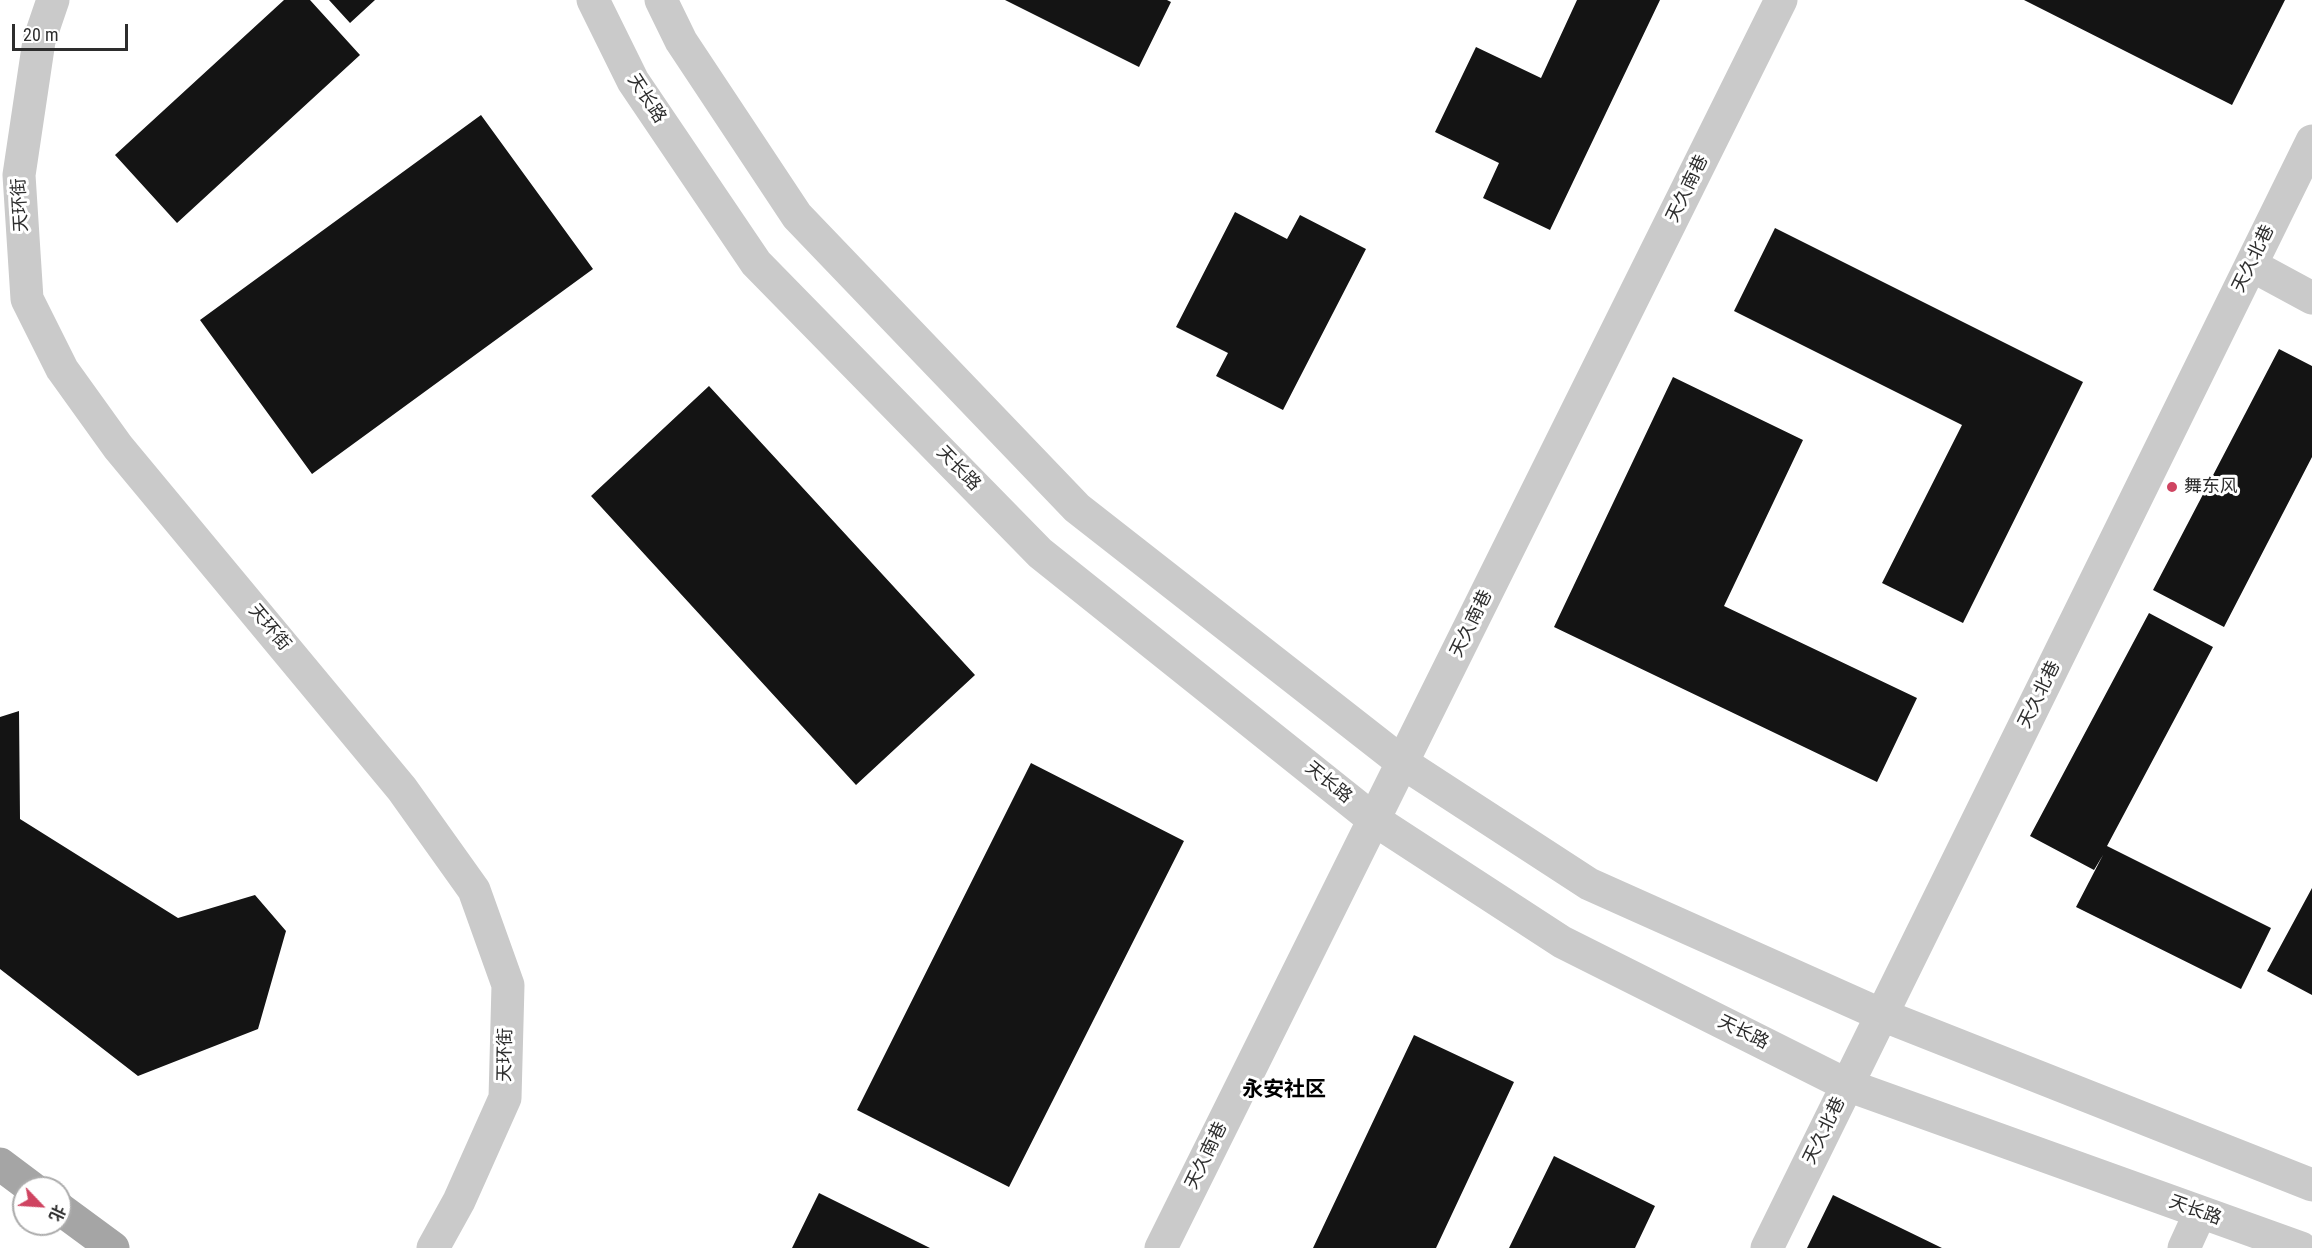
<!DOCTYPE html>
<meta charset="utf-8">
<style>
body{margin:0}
#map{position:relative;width:2312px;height:1248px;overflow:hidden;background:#fff;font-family:"Roboto Condensed","Noto Sans SC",sans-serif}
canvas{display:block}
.north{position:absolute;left:12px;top:1176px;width:60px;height:60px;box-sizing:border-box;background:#fff;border:2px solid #ababab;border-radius:50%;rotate:115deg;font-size:16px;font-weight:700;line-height:24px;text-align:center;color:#2d2d2d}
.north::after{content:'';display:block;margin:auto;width:21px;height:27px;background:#cf4461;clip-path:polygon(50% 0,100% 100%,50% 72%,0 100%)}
.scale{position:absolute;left:12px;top:24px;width:116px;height:27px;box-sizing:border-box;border:3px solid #2d2d2d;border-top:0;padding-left:8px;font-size:18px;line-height:21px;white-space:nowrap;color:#2d2d2d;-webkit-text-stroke:4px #fff;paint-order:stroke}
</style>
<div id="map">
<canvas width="2312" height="1248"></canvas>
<div class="north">北</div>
<div class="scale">20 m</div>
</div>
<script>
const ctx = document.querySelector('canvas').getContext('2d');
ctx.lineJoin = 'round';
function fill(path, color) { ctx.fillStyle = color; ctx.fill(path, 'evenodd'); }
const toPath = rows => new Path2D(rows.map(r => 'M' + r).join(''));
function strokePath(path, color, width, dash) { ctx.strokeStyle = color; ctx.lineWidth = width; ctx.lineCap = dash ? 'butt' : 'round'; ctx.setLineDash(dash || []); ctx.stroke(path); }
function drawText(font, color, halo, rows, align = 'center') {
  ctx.font = font + ' "Roboto Condensed","Noto Sans SC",sans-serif'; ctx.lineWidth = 6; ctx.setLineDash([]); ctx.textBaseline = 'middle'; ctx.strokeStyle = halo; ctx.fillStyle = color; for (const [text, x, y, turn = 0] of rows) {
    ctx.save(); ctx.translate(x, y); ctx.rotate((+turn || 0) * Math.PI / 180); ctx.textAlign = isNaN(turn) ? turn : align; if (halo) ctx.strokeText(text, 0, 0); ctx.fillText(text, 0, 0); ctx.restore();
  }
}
const building = toPath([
 [284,0,310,0,360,55,177,223,115,155],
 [329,0,375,0,350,23],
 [1005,0,1167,0,1171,2,1139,67],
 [1577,0,1660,0,1550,230,1483,198,1499,163,1435,132,1476,47,1541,78],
 [2024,0,2285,0,2232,105],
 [481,115,593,269,312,474,200,320],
 [1235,212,1287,239,1300,215,1366,249,1283,410,1216,376,1228,353,1176,327],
 [1775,228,2083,382,1963,623,1882,583,1962,425,1734,311],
 [2279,349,2312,366,2312,457,2224,627,2153,590],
 [1673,377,1803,440,1724,606,1917,698,1877,782,1554,627],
 [709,386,975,675,856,785,591,496],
 [2149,613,2213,647,2107,846,2271,928,2241,989,2076,907,2103,855,2094,870,2030,836],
 [19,711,20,819,178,918,255,895,286,931,258,1029,138,1076,0,969,0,717],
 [1031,763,1184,841,1009,1187,857,1110],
 [2312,888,2312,995,2267,971],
 [1414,1035,1514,1082,1436,1248,1313,1248],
 [1554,1156,1655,1206,1635,1248,1509,1248],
 [819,1193,930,1248,792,1248],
 [1833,1195,1942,1248,1807,1248]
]);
const minor = toPath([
 [53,0,39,41,19,175,27,299,62,369,118,447,402,789,474,890,508,985,505,1098,459,1201,433,1248],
 [593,0,633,81,756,263,1040,553,1373,819,1562,942,1847,1085,2301,1248],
 [661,0,681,41,797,216,1077,508,1403,763,1589,884,1882,1015,2312,1185],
 [2251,265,2312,298],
 [1161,1248,1781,0],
 [1767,1248,2312,141],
 [2184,1248,2200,1213]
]);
const major = toPath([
 [0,1164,32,1188],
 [60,1209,113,1248]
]);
const markers = [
 [2172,487,6,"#cf4461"]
];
const streetNames = [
 ["天长路",646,99,57],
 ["天久南巷",1688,189,-64],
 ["天环街",21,205,-93],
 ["天久北巷",2254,259,-64],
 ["天长路",958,469,46],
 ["天久南巷",1472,624,-64],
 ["天环街",269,628,50],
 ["天久北巷",2040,695,-64],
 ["天长路",1328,783,39],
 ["天长路",1743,1033,26],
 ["天环街",506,1055,-89],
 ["天久北巷",1825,1131,-64],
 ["天久南巷",1207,1156,-64],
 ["天长路",2195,1211,20]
];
const poiNames = [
 ["舞东风",2184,487]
];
const quarterNames = [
 ["永安社区",1284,1091]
];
fill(building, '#141414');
strokePath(minor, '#cacaca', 33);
strokePath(major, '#a5a5a5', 33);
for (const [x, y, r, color] of markers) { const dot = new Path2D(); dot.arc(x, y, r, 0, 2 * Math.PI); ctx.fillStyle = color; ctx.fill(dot); strokePath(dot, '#fff', 2); }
drawText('18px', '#2d2d2d', '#fff', streetNames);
drawText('18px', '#2d2d2d', '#fff', poiNames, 'left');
drawText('bold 21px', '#000', '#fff', quarterNames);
</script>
